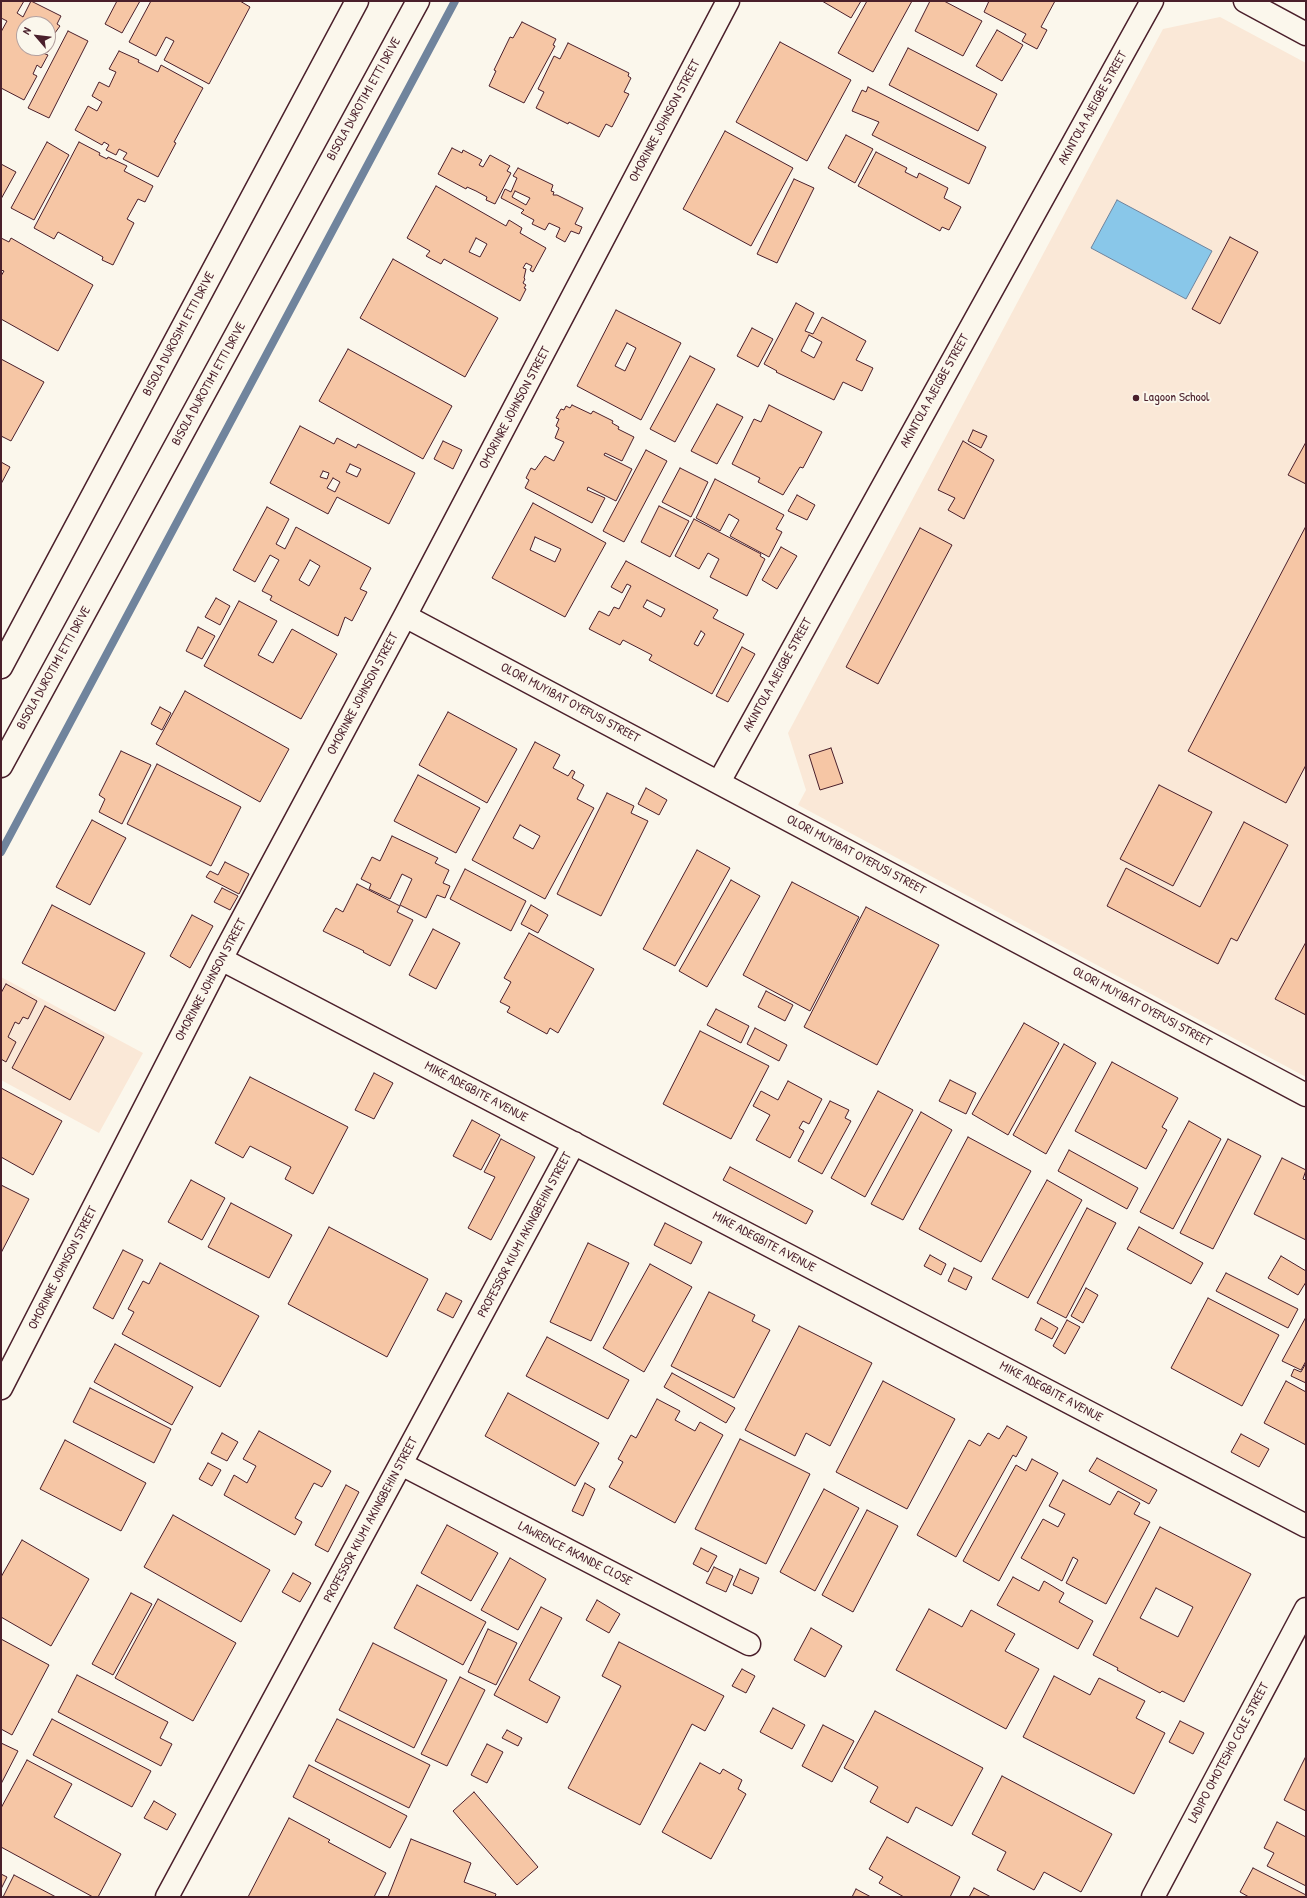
<!DOCTYPE html>
<style>
body{margin:0}
#map{position:relative;width:1307px;height:1898px;overflow:hidden;background:#fbf7ec;font-family:"Patrick Hand",sans-serif}
canvas{display:block}
.frame{position:absolute;inset:0;border:2px solid #4a1f2b;pointer-events:none}
.north{position:absolute;left:16px;top:16px;width:40px;height:40px;box-sizing:border-box;background:#fbf7ec;border:1px solid #b4a19f;border-radius:50%;rotate:298deg;font-size:11px;font-weight:700;line-height:16px;text-align:center;color:#4a1f2b}
.north::after{content:'';display:block;margin:auto;width:14px;height:18px;background:#4a1f2b;clip-path:polygon(50% 0,100% 100%,50% 72%,0 100%)}
</style>
<div id="map">
<canvas width="1307" height="1898"></canvas>
<div class="frame"></div>
<div class="north">N</div>
</div>
<script>
const ctx = document.querySelector('canvas').getContext('2d');
ctx.lineJoin = 'round';
function fill(path, color) { ctx.fillStyle = color; ctx.fill(path, 'evenodd'); }
const toPath = rows => new Path2D(rows.map(r => 'M' + r).join(''));
function strokePath(path, color, width, dash) { ctx.strokeStyle = color; ctx.lineWidth = width; ctx.lineCap = dash ? 'butt' : 'round'; ctx.setLineDash(dash || []); ctx.stroke(path); }
function drawText(font, color, halo, rows, align = 'center') {
  ctx.font = font + ' "Patrick Hand",sans-serif'; ctx.lineWidth = 4; ctx.setLineDash([]); ctx.textBaseline = 'middle'; ctx.strokeStyle = halo; ctx.fillStyle = color; for (const [text, x, y, turn = 0] of rows) {
    ctx.save(); ctx.translate(x, y); ctx.rotate((+turn || 0) * Math.PI / 180); ctx.textAlign = isNaN(turn) ? turn : align; if (halo) ctx.strokeText(text, 0, 0); ctx.fillText(text, 0, 0); ctx.restore();
  }
}
const built = toPath([
 [1220,17,1306,63,1306,1077,798,805,806,790,788,733,1163,29],
 [1,977,143,1053,99,1133,1,1080]
]);
const water = toPath([
 [1117,200,1212,251,1186,299,1091,248,1117,200]
]);
const stream = toPath([
 [1,852,455,1]
]);
const building = toPath([
 [1,1,24,1,17,13,23,17,31,1,61,16,57,24,60,26,52,37,54,41,48,52,44,50,43,53,48,55,41,68,37,65,33,74,37,76,24,100,1,88,1,32,7,21,1,18,1,1],
 [24,24,48,24,48,48,24,48,24,24],
 [117,1,140,1,122,33,105,24,117,1],
 [151,1,240,1,250,7,209,84,164,60,174,41,166,37,156,56,129,42,151,1],
 [822,1,861,1,851,18,822,1],
 [867,1,912,1,873,72,838,53,867,1],
 [930,1,944,1,982,21,963,56,915,31,930,1],
 [989,1,1055,1,1041,27,1047,30,1037,49,1022,41,1026,34,984,12,989,1],
 [522,22,556,39,553,45,555,46,524,103,489,86,496,71,494,70,510,37,513,38,522,22],
 [997,30,1023,45,1002,81,976,66,997,30],
 [68,31,88,41,49,118,28,108,68,31],
 [780,42,851,80,807,161,736,122,780,42],
 [568,43,629,73,628,76,631,78,624,92,629,94,612,127,606,124,599,137,569,122,568,124,536,108,544,92,538,89,554,56,560,59,568,43],
 [908,48,997,94,978,131,889,85,908,48],
 [119,51,139,60,138,62,158,72,161,65,203,88,174,142,176,143,158,177,123,159,127,153,119,149,116,155,106,150,109,145,104,142,102,145,75,130,88,106,97,111,102,102,92,96,99,82,109,87,116,72,109,69,119,51],
 [868,87,986,147,969,184,872,135,879,122,852,111,862,90,866,92,868,87],
 [725,131,793,168,751,246,683,209,725,131],
 [846,135,873,149,855,183,828,168,846,135],
 [47,142,69,155,34,220,11,208,47,142],
 [79,142,100,153,99,155,107,159,108,157,127,166,124,171,153,186,145,202,138,199,127,219,134,223,113,265,102,260,103,257,58,232,54,239,34,228,79,142],
 [452,148,462,153,463,150,482,160,479,165,483,167,490,155,510,166,507,171,511,173,495,204,486,200,487,197,476,191,467,187,466,189,438,174,452,148],
 [876,152,907,168,905,172,917,178,919,173,948,188,944,198,961,207,949,230,942,227,940,231,858,186,876,152],
 [1,164,16,172,1,199,1,164],
 [518,168,553,185,551,191,554,192,553,195,557,195,583,208,575,224,582,227,579,234,571,231,565,242,556,237,560,228,549,223,545,230,532,224,534,220,521,213,524,210,501,198,505,189,511,192,517,178,513,176,518,168],
 [515,191,530,198,526,205,512,197,515,191],
 [794,179,814,188,777,263,757,254,794,179],
 [436,186,506,226,509,220,522,228,520,233,546,248,533,272,530,270,532,266,526,263,523,268,526,269,524,278,525,279,523,283,526,285,524,288,526,289,520,301,444,259,441,264,426,256,430,251,407,238,436,186],
 [476,238,487,244,480,257,469,252,476,238],
 [1230,237,1258,252,1220,324,1192,309,1230,237],
 [1,238,9,242,11,238,93,285,58,351,1,319,1,276,4,271,1,270,1,238],
 [393,259,498,318,465,377,360,318,393,259],
 [796,303,814,313,805,331,813,334,822,317,866,341,856,360,873,368,862,391,843,382,834,400,776,372,777,371,764,364,796,303],
 [809,335,822,342,814,358,801,351,809,335],
 [616,310,681,343,641,420,577,386,616,310],
 [627,343,636,348,625,371,615,366,627,343],
 [752,328,773,339,758,367,737,356,752,328],
 [348,349,452,406,423,459,319,401,348,349],
 [690,356,715,369,675,442,650,429,690,356],
 [1,359,44,382,11,441,1,436,1,359],
 [717,404,743,417,717,464,691,451,717,404],
 [572,405,591,414,593,411,613,421,612,423,619,427,618,429,634,437,622,461,605,453,604,455,632,469,616,501,588,487,587,490,605,498,592,523,525,488,529,480,526,478,531,468,535,470,545,456,554,461,564,442,555,438,559,428,556,426,559,419,556,418,561,409,564,410,566,406,570,408,572,405],
 [769,405,822,432,803,468,800,467,783,495,758,482,760,478,732,464,754,419,761,422,769,405],
 [300,426,334,444,337,438,356,448,358,444,415,473,389,524,337,497,328,514,270,483,300,426],
 [350,464,361,469,357,477,346,472,350,464],
 [323,471,329,473,327,479,320,477,323,471],
 [333,478,340,482,335,492,327,488,333,478],
 [973,430,987,436,981,448,968,441,973,430],
 [443,441,462,450,453,469,434,459,443,441],
 [963,441,994,460,964,519,948,510,955,498,938,490,963,441],
 [1306,442,1306,484,1288,475,1306,442],
 [646,450,667,461,624,542,603,531,646,450],
 [1,462,10,467,1,484,1,462],
 [680,468,708,482,691,517,662,502,680,468],
 [715,479,784,515,776,529,782,532,769,557,730,536,739,520,729,514,720,531,696,518,715,479],
 [797,495,815,505,807,520,788,511,797,495],
 [533,503,606,543,565,617,492,578,533,503],
 [535,537,561,549,555,562,530,550,535,537],
 [659,506,689,521,670,557,641,542,659,506],
 [267,507,289,519,276,544,285,549,296,527,371,568,360,589,367,592,352,621,345,617,338,636,270,600,272,596,262,591,279,560,270,555,255,582,233,570,267,507],
 [310,560,320,566,309,586,299,580,310,560],
 [694,519,761,554,760,556,765,559,747,596,710,577,719,559,708,553,699,569,675,556,694,519],
 [1306,526,1306,765,1286,803,1188,751,1306,526],
 [920,528,952,545,878,684,846,667,920,528],
 [781,547,797,556,777,589,762,580,781,547],
 [626,561,718,610,713,618,744,634,712,694,649,660,652,655,623,640,620,645,589,629,599,611,609,616,614,607,619,609,631,586,627,584,622,593,611,587,626,561],
 [647,600,665,609,661,617,643,607,647,600],
 [701,631,705,634,698,646,694,644,701,631],
 [216,598,230,606,220,625,205,617,216,598],
 [239,601,277,621,258,655,273,663,292,629,337,654,301,719,204,666,239,601],
 [198,627,215,636,202,659,186,651,198,627],
 [742,647,755,654,728,702,716,696,742,647],
 [185,691,289,749,260,802,156,744,185,691],
 [160,707,171,713,162,730,151,724,160,707],
 [448,712,517,749,487,803,419,765,448,712],
 [535,742,560,755,553,768,568,776,572,770,575,772,572,778,584,785,577,799,594,808,545,899,472,860,535,742],
 [520,825,540,836,533,849,513,838,520,825],
 [831,748,843,783,820,790,809,755,831,748],
 [121,751,151,765,122,824,99,812,105,799,99,795,121,751],
 [157,764,241,807,211,866,127,824,157,764],
 [418,775,480,808,456,853,394,821,418,775],
 [1159,785,1212,812,1173,886,1120,859,1159,785],
 [646,788,667,800,659,815,638,804,646,788],
 [607,793,634,806,631,813,648,821,601,916,557,894,607,793],
 [92,820,126,838,90,905,56,887,92,820],
 [1244,822,1288,845,1237,941,1231,938,1218,964,1107,906,1126,868,1200,907,1244,822],
 [392,836,438,858,435,863,449,870,443,883,450,886,445,898,437,895,426,918,400,905,412,879,402,874,390,899,369,889,371,884,361,879,372,857,380,861,392,836],
 [697,850,730,868,675,966,643,949,697,850],
 [225,862,249,874,239,894,206,877,210,871,218,875,225,862],
 [465,869,526,901,511,931,450,899,465,869],
 [731,880,760,896,707,987,679,971,731,880],
 [792,882,859,917,810,1011,743,975,792,882],
 [357,884,400,906,397,912,413,920,390,966,363,952,364,951,323,931,336,908,343,912,357,884],
 [222,888,238,896,230,910,214,902,222,888],
 [52,905,145,953,115,1011,22,963,52,905],
 [531,905,548,915,538,933,521,924,531,905],
 [866,907,939,945,877,1065,804,1027,866,907],
 [192,915,213,926,190,968,170,956,192,915],
 [433,929,460,943,436,989,409,975,433,929],
 [529,933,594,969,558,1033,550,1028,547,1034,507,1012,510,1007,500,1002,511,982,504,978,529,933],
 [1306,942,1306,1015,1275,999,1306,942],
 [6,984,37,1001,28,1019,23,1017,19,1024,15,1022,8,1037,16,1042,6,1062,1,1059,1,993,6,984],
 [766,991,793,1005,785,1021,758,1007,766,991],
 [45,1006,104,1037,70,1100,12,1068,45,1006],
 [716,1009,749,1026,741,1043,707,1025,716,1009],
 [1024,1023,1059,1043,1008,1135,972,1114,1024,1023],
 [755,1028,787,1045,779,1061,747,1044,755,1028],
 [700,1031,769,1066,731,1139,663,1104,700,1031],
 [1064,1044,1096,1063,1046,1154,1013,1135,1064,1044],
 [1112,1062,1178,1098,1162,1127,1167,1130,1146,1169,1075,1131,1112,1062],
 [374,1073,393,1083,374,1119,355,1110,374,1073],
 [250,1077,348,1127,313,1194,285,1179,291,1167,250,1146,243,1158,215,1143,250,1077],
 [950,1080,976,1093,966,1114,939,1101,950,1080],
 [788,1081,822,1099,809,1124,803,1121,799,1128,804,1131,790,1158,756,1140,770,1115,753,1106,761,1091,778,1100,788,1081],
 [1,1088,62,1121,33,1175,1,1157,1,1088],
 [878,1091,913,1110,865,1197,831,1178,878,1091],
 [830,1101,849,1110,845,1118,851,1121,822,1174,798,1161,830,1101],
 [921,1112,952,1130,903,1220,871,1204,921,1112],
 [472,1120,500,1135,481,1170,453,1156,472,1120],
 [1189,1121,1221,1139,1173,1229,1140,1212,1189,1121],
 [968,1137,1031,1171,981,1262,919,1229,968,1137],
 [501,1139,535,1157,491,1240,468,1228,495,1177,484,1172,501,1139],
 [1228,1139,1261,1156,1213,1249,1180,1233,1228,1139],
 [1069,1150,1138,1188,1127,1209,1058,1171,1069,1150],
 [1282,1158,1306,1170,1303,1179,1306,1180,1306,1240,1254,1214,1282,1158],
 [730,1167,813,1211,806,1224,723,1180,730,1167],
 [191,1180,225,1198,202,1240,168,1222,191,1180],
 [1047,1180,1082,1200,1028,1298,992,1279,1047,1180],
 [1,1185,29,1199,1,1253,1,1185],
 [231,1203,292,1235,269,1278,208,1247,231,1203],
 [1087,1208,1116,1223,1066,1318,1037,1303,1087,1208],
 [665,1223,702,1242,691,1264,654,1245,665,1223],
 [329,1227,428,1279,387,1357,288,1304,329,1227],
 [1139,1227,1203,1263,1191,1284,1127,1249,1139,1227],
 [588,1243,629,1263,591,1341,550,1322,588,1243],
 [123,1250,143,1260,113,1319,93,1308,123,1250],
 [930,1255,946,1264,941,1275,924,1266,930,1255],
 [1281,1256,1306,1271,1306,1282,1298,1295,1268,1278,1281,1256],
 [160,1263,259,1316,220,1387,122,1334,134,1312,128,1309,143,1281,149,1284,160,1263],
 [650,1264,692,1287,644,1372,603,1348,650,1264],
 [954,1268,972,1277,966,1290,948,1281,954,1268],
 [1226,1273,1298,1309,1288,1328,1216,1291,1226,1273],
 [1086,1288,1098,1295,1083,1323,1071,1316,1086,1288],
 [709,1292,755,1315,752,1321,770,1330,734,1398,671,1366,709,1292],
 [446,1293,462,1301,453,1318,437,1310,446,1293],
 [1208,1298,1279,1335,1242,1406,1171,1368,1208,1298],
 [1306,1317,1306,1361,1301,1370,1282,1361,1306,1317],
 [1041,1318,1058,1328,1052,1339,1035,1330,1041,1318],
 [1067,1320,1080,1327,1065,1354,1053,1346,1067,1320],
 [799,1326,872,1363,830,1446,806,1433,795,1456,745,1430,799,1326],
 [547,1337,629,1380,608,1419,526,1376,547,1337],
 [115,1344,193,1387,172,1425,94,1382,115,1344],
 [1306,1363,1306,1383,1291,1376,1294,1369,1301,1372,1306,1363],
 [672,1373,735,1408,726,1423,664,1387,672,1373],
 [883,1381,955,1419,907,1509,836,1472,883,1381],
 [1286,1381,1306,1392,1306,1445,1264,1423,1286,1381],
 [90,1388,171,1429,154,1463,73,1422,90,1388],
 [508,1393,599,1443,575,1486,485,1436,508,1393],
 [657,1399,680,1411,675,1420,695,1431,700,1422,723,1435,675,1523,609,1487,623,1462,618,1459,631,1435,636,1438,657,1399],
 [1007,1426,1027,1437,1016,1457,1013,1455,956,1557,917,1535,969,1440,980,1446,988,1433,999,1439,1007,1426],
 [259,1431,331,1471,322,1487,314,1483,295,1518,302,1522,295,1535,224,1495,234,1475,247,1483,256,1466,243,1459,259,1431],
 [222,1433,238,1442,227,1461,211,1453,222,1433],
 [1241,1434,1269,1449,1259,1467,1231,1452,1241,1434],
 [740,1439,810,1474,766,1564,695,1529,740,1439],
 [65,1440,146,1483,121,1531,40,1489,65,1440],
 [1097,1458,1157,1490,1149,1504,1089,1471,1097,1458],
 [1032,1459,1058,1473,999,1581,963,1561,1016,1465,1026,1471,1032,1459],
 [208,1463,221,1470,212,1486,199,1479,208,1463],
 [1063,1480,1110,1505,1118,1491,1140,1503,1134,1514,1150,1522,1106,1604,1066,1583,1078,1560,1073,1557,1062,1581,1021,1558,1043,1519,1058,1527,1065,1514,1049,1506,1063,1480],
 [585,1483,595,1489,583,1516,572,1511,585,1483],
 [346,1485,359,1492,328,1552,315,1545,346,1485],
 [824,1489,859,1508,815,1591,780,1572,824,1489],
 [867,1510,898,1526,853,1612,822,1595,867,1510],
 [173,1515,270,1570,241,1622,144,1567,173,1515],
 [447,1525,498,1553,471,1601,421,1573,447,1525],
 [1160,1527,1251,1574,1184,1702,1162,1691,1160,1693,1117,1670,1118,1668,1093,1655,1160,1527],
 [1156,1588,1193,1607,1178,1637,1140,1618,1156,1588],
 [22,1540,89,1579,51,1646,1,1617,1,1577,22,1540],
 [701,1548,717,1556,708,1572,693,1564,701,1548],
 [510,1558,546,1579,518,1630,481,1610,510,1558],
 [714,1567,733,1576,726,1592,706,1583,714,1567],
 [740,1569,759,1578,752,1594,733,1585,740,1569],
 [293,1573,311,1583,300,1602,282,1592,293,1573],
 [1013,1577,1039,1591,1044,1581,1064,1593,1059,1602,1093,1621,1078,1649,997,1605,1013,1577],
 [417,1585,486,1622,463,1665,394,1628,417,1585],
 [131,1593,152,1604,113,1675,92,1664,131,1593],
 [158,1599,236,1643,193,1721,115,1678,158,1599],
 [597,1600,620,1614,609,1633,586,1620,597,1600],
 [541,1607,562,1618,529,1680,560,1697,547,1723,494,1695,541,1607],
 [929,1609,962,1627,971,1610,1015,1634,1005,1651,1039,1669,1006,1729,896,1670,929,1609],
 [811,1628,842,1646,825,1677,794,1660,811,1628],
 [488,1629,517,1643,496,1685,468,1672,488,1629],
 [1,1639,49,1665,12,1735,1,1729,1,1639],
 [619,1642,724,1696,705,1731,692,1724,640,1825,568,1788,621,1686,602,1676,619,1642],
 [373,1643,447,1680,414,1748,339,1710,373,1643],
 [742,1669,755,1676,746,1693,732,1686,742,1669],
 [77,1675,168,1722,160,1738,172,1744,161,1766,58,1712,77,1675],
 [1054,1676,1090,1695,1099,1678,1145,1701,1136,1718,1165,1733,1134,1794,1023,1737,1054,1676],
 [460,1677,485,1690,447,1766,421,1754,460,1677],
 [773,1708,805,1725,792,1749,760,1732,773,1708],
 [875,1711,983,1768,952,1826,916,1807,908,1823,870,1802,878,1787,844,1768,875,1711],
 [52,1719,151,1771,132,1807,33,1755,52,1719],
 [337,1719,430,1765,409,1808,315,1761,337,1719],
 [1180,1721,1204,1733,1193,1754,1169,1742,1180,1721],
 [823,1725,854,1741,832,1782,802,1766,823,1725],
 [507,1730,522,1738,518,1746,502,1738,507,1730],
 [1,1743,18,1751,1,1784,1,1743],
 [487,1744,503,1752,487,1783,471,1775,487,1744],
 [1306,1756,1306,1811,1284,1800,1306,1756],
 [27,1760,72,1784,54,1817,121,1854,98,1897,93,1897,1,1847,1,1808,27,1760],
 [700,1763,720,1774,723,1769,742,1780,738,1789,746,1794,711,1859,662,1832,700,1763],
 [309,1765,407,1816,390,1848,293,1797,309,1765],
 [1002,1776,1112,1834,1081,1892,1044,1872,1034,1890,997,1870,1006,1852,972,1834,1002,1776],
 [474,1792,538,1867,517,1885,453,1811,474,1792],
 [154,1801,176,1814,167,1830,144,1818,154,1801],
 [289,1818,330,1840,328,1842,386,1873,374,1897,248,1897,289,1818],
 [1277,1822,1306,1837,1306,1886,1267,1866,1274,1853,1264,1848,1277,1822],
 [887,1837,960,1877,950,1897,904,1897,879,1883,883,1877,869,1869,887,1837],
 [411,1839,471,1863,464,1882,496,1894,495,1897,388,1897,411,1839],
 [1253,1868,1306,1895,1306,1897,1249,1897,1240,1892,1253,1868],
 [1,1874,7,1877,1,1889,1,1874],
 [14,1875,56,1897,3,1897,14,1875],
 [974,1888,991,1897,969,1897,974,1888],
 [856,1889,871,1897,852,1897,856,1889]
]);
const street = toPath([
 [405,616,1306,1095],
 [719,782,1152,1],
 [221,959,1306,1526],
 [1,1388,221,959,405,616,728,1],
 [401,1464,749,1644],
 [167,1897,574,1143],
 [1153,1897,1306,1609]
]);
const secondary = toPath([
 [1245,1,1306,34],
 [1,667,357,1],
 [1,766,418,1]
]);
const markers = [
 [1136,398,4,"#4a1f2b"]
];
const streetNames = [
 ["BISOLA DUROTIMI ETTI DRIVE",364,99,-61],
 ["AKINTOLA AJEIGBE STREET",1093,108,-61],
 ["OMORINRE JOHNSON STREET",665,121,-62],
 ["BISOLA DUROSIMI ETTI DRIVE",179,334,-62],
 ["BISOLA DUROTIMI ETTI DRIVE",209,384,-61],
 ["AKINTOLA AJEIGBE STREET",935,391,-61],
 ["OMORINRE JOHNSON STREET",515,408,-62],
 ["BISOLA DUROTIMI ETTI DRIVE",54,668,-61],
 ["AKINTOLA AJEIGBE STREET",778,675,-61],
 ["OMORINRE JOHNSON STREET",363,694,-62],
 ["OLORI MUYIBAT OYEFUSI STREET",570,703,28],
 ["OLORI MUYIBAT OYEFUSI STREET",856,855,28],
 ["OMORINRE JOHNSON STREET",211,980,-62],
 ["OLORI MUYIBAT OYEFUSI STREET",1142,1007,28],
 ["MIKE ADEGBITE AVENUE",476,1092,28],
 ["PROFESSOR KIUMI AKINGBEHIN STREET",525,1235,-62],
 ["MIKE ADEGBITE AVENUE",764,1242,28],
 ["OMORINRE JOHNSON STREET",63,1268,-63],
 ["MIKE ADEGBITE AVENUE",1051,1392,28],
 ["PROFESSOR KIUMI AKINGBEHIN STREET",371,1520,-62],
 ["LAWRENCE AKANDE CLOSE",575,1554,27],
 ["LADIPO OMOTESHO COLE STREET",1229,1753,-62]
];
const poiNames = [
 ["Lagoon School",1144,398]
];
fill(built, '#fae8d7');
fill(water, '#89c7e9');
strokePath(water, '#70849d', 1);
strokePath(stream, '#70849d', 8);
fill(building, '#f6c6a5');
strokePath(building, '#4a1f2b', 1);
strokePath(street, '#4a1f2b', 25);
strokePath(secondary, '#4a1f2b', 25);
strokePath(street, '#fbf7ec', 22);
strokePath(secondary, '#fbf7ec', 22);
for (const [x, y, r, color] of markers) { const dot = new Path2D(); dot.arc(x, y, r, 0, 2 * Math.PI); ctx.fillStyle = color; ctx.fill(dot); strokePath(dot, '#fbf7ec', 1.5); }
drawText('13px', '#4a1f2b', '#fbf7ec', streetNames);
drawText('13px', '#4a1f2b', '#fbf7ec', poiNames, 'left');
</script>
